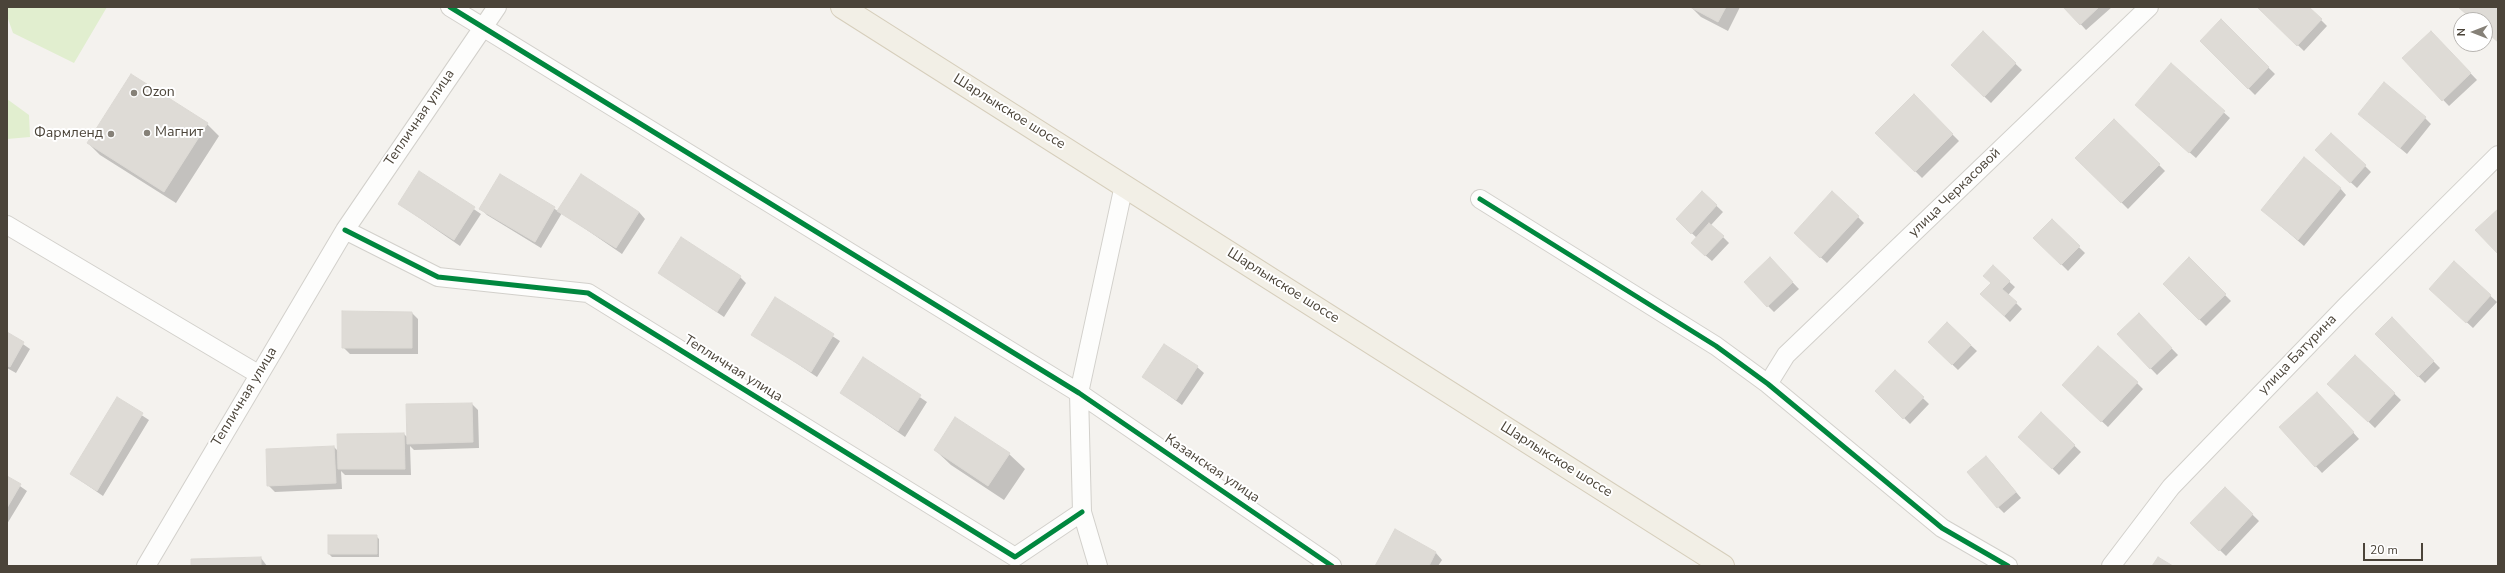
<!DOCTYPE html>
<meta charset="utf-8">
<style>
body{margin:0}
#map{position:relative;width:2505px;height:573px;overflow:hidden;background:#f4f2ee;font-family:"Nunito Sans",sans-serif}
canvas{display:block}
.frame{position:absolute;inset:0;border:8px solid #4b4439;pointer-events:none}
.north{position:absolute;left:2453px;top:12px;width:40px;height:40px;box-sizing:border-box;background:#fff;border:1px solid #b7b4b0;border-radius:50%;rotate:270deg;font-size:11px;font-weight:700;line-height:16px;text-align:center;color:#4b4439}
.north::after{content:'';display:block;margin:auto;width:14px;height:18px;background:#868178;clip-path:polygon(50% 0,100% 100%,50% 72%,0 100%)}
.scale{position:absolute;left:2363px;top:543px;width:60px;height:18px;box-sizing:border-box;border:2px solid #4b4439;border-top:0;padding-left:5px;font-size:12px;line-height:14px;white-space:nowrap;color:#4b4439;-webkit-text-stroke:3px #fff;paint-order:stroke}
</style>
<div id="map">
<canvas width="2505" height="573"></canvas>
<div class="frame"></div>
<div class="north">N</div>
<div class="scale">20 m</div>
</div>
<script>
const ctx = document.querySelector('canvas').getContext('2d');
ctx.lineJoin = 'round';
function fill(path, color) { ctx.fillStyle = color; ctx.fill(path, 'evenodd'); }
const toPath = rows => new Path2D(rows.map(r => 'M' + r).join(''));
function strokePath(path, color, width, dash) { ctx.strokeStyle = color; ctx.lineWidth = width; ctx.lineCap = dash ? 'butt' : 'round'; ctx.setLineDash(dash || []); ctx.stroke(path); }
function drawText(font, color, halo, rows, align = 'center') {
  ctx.font = font + ' "Nunito Sans",sans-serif'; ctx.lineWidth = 4; ctx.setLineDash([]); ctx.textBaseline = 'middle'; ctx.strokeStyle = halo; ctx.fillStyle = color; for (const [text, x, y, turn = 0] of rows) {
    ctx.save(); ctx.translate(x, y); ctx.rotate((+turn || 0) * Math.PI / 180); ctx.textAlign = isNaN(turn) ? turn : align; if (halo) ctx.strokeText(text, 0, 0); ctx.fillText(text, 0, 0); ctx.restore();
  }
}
const green = toPath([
 [7,7,107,7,74,63,13,33,7,16],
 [7,99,29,115,30,137,7,139]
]);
const shadow = toPath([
 [1691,7,1740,7,1728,31,1701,17],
 [2065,7,2112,7,2086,30],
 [2258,7,2308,7,2327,26,2304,51],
 [2221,21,2275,74,2255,95,2201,41],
 [2431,32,2477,80,2449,106,2403,58],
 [1983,33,2022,70,1991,103,1952,65],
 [2171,65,2230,118,2196,158,2142,111],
 [1914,96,1959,141,1922,178,1877,133],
 [2425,118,2431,124,2407,154,2366,120],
 [2114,120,2165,171,2128,209,2077,158],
 [207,124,219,136,176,203,100,155,88,143],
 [2322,156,2365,166,2371,172,2357,188],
 [419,172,481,214,460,246,399,204],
 [500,176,558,211,639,212,645,219,622,254,562,213,541,248,487,215,481,209],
 [2340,188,2346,195,2304,246,2262,210],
 [1702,192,1723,212,1711,225,1729,243,1712,261,1698,249,1697,238,1683,225],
 [1858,217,1864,223,1827,263,1801,239],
 [2052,221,2085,253,2068,271,2035,238],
 [2189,259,2231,301,2206,326,2164,284],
 [2454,262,2497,302,2473,328,2437,295],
 [1776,265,1799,289,1774,312,1768,306],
 [1993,267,2015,287,2008,295,2022,309,2010,322,1988,300],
 [659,273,740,277,746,283,724,317],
 [775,299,840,341,817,377,753,334],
 [412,313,418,319,418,354,350,354,343,347],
 [2392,319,2440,368,2425,383,2377,334],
 [2145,321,2178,355,2157,375,2118,334],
 [1947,323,1977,351,1958,370,1929,342],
 [7,333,30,349,16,373,7,368],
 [2355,356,2401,400,2375,428,2329,384],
 [863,359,927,402,905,437,841,393],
 [1197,367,1204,373,1182,405,1143,377],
 [1895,371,1929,404,1910,424,1877,391],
 [2137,383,2143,389,2108,427,2070,392],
 [117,399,149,420,103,496,71,474],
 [2324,400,2359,439,2322,473,2280,427],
 [472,404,478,410,479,448,414,450,410,446,411,475,345,475,341,471,342,489,275,492,268,485,334,447,339,452,404,434,408,438],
 [2041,414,2081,452,2059,475,2020,437],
 [935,450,1009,454,1025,469,1004,500,951,465],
 [1992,463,2021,498,2004,513,1998,507],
 [7,477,27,491,7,524],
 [2225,488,2259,521,2226,556,2192,523],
 [1395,531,1436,553,1442,560,1438,566,1376,566],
 [376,536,379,539,379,557,332,557,329,554],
 [261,558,267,566,192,566]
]);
const building = toPath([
 [1690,7,1726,7,1718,22,1690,7],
 [2063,7,2099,7,2080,25,2063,7],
 [2257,7,2309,7,2322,19,2297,46,2257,7],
 [2458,7,2498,7,2498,42,2485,31,2485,20,2473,20,2458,7],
 [2221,19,2269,67,2248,89,2200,41,2221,19],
 [1983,31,2016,63,1984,97,1951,65,1983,31],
 [2431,31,2471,73,2442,101,2402,58,2431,31],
 [2171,63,2225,111,2189,153,2135,105,2171,63],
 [131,74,208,123,164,192,87,143,131,74],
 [2384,82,2426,117,2400,148,2358,114,2384,82],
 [1914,94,1953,134,1915,172,1875,133,1914,94],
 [2114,119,2160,164,2121,203,2075,158,2114,119],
 [2331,133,2366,165,2350,183,2315,150,2331,133],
 [2304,157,2341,188,2298,240,2261,210,2304,157],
 [419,171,475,207,454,240,398,204,419,171],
 [500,174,555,207,535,242,479,209,500,174],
 [581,174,639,212,616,248,557,211,581,174],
 [1702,191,1717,205,1691,234,1676,219,1702,191],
 [1832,191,1859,216,1820,258,1794,233,1832,191],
 [2498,209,2498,254,2475,230,2498,209],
 [2052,219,2080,246,2061,265,2033,238,2052,219],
 [1709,223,1724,236,1705,256,1691,243,1709,223],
 [681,237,741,276,717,312,658,273,681,237],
 [1770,257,1793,282,1767,307,1744,282,1770,257],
 [2189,257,2226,294,2199,320,2163,284,2189,257],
 [2454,261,2491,295,2466,323,2429,289,2454,261],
 [1993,265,2010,281,2002,289,2017,302,2004,316,1980,294,1991,283,1983,276,1993,265],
 [775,297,834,334,811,372,751,335,775,297],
 [342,311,412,312,412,348,342,348,342,311],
 [2139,313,2172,348,2150,369,2117,334,2139,313],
 [2392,317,2434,361,2418,377,2375,334,2392,317],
 [1947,322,1971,345,1952,365,1928,342,1947,322],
 [7,332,24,342,10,367,7,366,7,332],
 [1164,344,1198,366,1176,400,1142,377,1164,344],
 [2098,346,2138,382,2101,422,2062,385,2098,346],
 [2355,355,2395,393,2368,422,2327,384,2355,355],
 [863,357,921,395,898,431,840,393,863,357],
 [1895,370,1924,397,1903,419,1875,391,1895,370],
 [2317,392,2354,432,2315,467,2279,427,2317,392],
 [117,397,143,413,97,491,70,474,117,397],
 [472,403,473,442,407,444,406,404,472,403],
 [2041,412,2075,445,2052,469,2018,437,2041,412],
 [955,417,1010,453,988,486,934,450,955,417],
 [404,433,405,469,338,469,337,434,404,433],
 [334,446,336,483,267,486,266,449,334,446],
 [1986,456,2016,492,1997,508,1967,472,1986,456],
 [7,476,21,484,7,508,7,476],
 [2225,487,2253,514,2219,551,2190,523,2225,487],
 [1395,529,1436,552,1429,566,1375,566,1395,529],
 [328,535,377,535,377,554,328,554,328,535],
 [261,557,261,566,191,566,191,559,261,557],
 [2158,557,2173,566,2152,566,2158,557]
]);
const street = toPath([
 [450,7,1079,393,1332,566],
 [1480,199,1716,346,1768,384,1942,528,2008,566],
 [7,225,258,374],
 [345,230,438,277,588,293,1015,557,1082,512],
 [1768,384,1786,355,2149,7],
 [146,566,345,230,497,7],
 [1098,566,1082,512,1079,393,1124,185],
 [2111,566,2171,487,2347,305,2498,155]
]);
const primary = toPath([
 [842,7,1723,566]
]);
const cycleway = toPath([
 [450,7,1079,393,1332,566],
 [1480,199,1716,346,1768,384,1942,528,2008,566],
 [345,230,438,277,588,293,1015,557,1082,512]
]);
const markers = [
 [134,93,4,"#868178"],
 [147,133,4,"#868178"],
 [111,134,4,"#868178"]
];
const poiNames = [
 ["Ozon",142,93],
 ["Магнит",155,133],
 ["Фармленд",103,134,"right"]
];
const streetNames = [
 ["Шарлыкское шоссе",1009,112,32],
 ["Тепличная улица",420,118,-56],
 ["улица Черкасовой",1955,193,-44],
 ["Шарлыкское шоссе",1283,286,32],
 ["улица Батурина",2298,355,-46],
 ["Тепличная улица",733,369,32],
 ["Тепличная улица",245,397,-59],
 ["Шарлыкское шоссе",1556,460,32],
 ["Казанская улица",1212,469,34]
];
fill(green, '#e1eecf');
fill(shadow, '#0003');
fill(building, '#dedbd6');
strokePath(building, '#dcd9d4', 1);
strokePath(street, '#d2d0cb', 20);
strokePath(primary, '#d6cebb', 24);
strokePath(street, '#fdfdfc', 18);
strokePath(primary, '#f2efe6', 22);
strokePath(cycleway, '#00873e', 5);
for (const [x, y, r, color] of markers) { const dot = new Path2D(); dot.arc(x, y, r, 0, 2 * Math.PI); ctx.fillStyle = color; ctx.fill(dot); strokePath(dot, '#fff', 1.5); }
drawText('14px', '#4b4439', '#fff', poiNames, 'left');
drawText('14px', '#4b4439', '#fff', streetNames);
</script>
